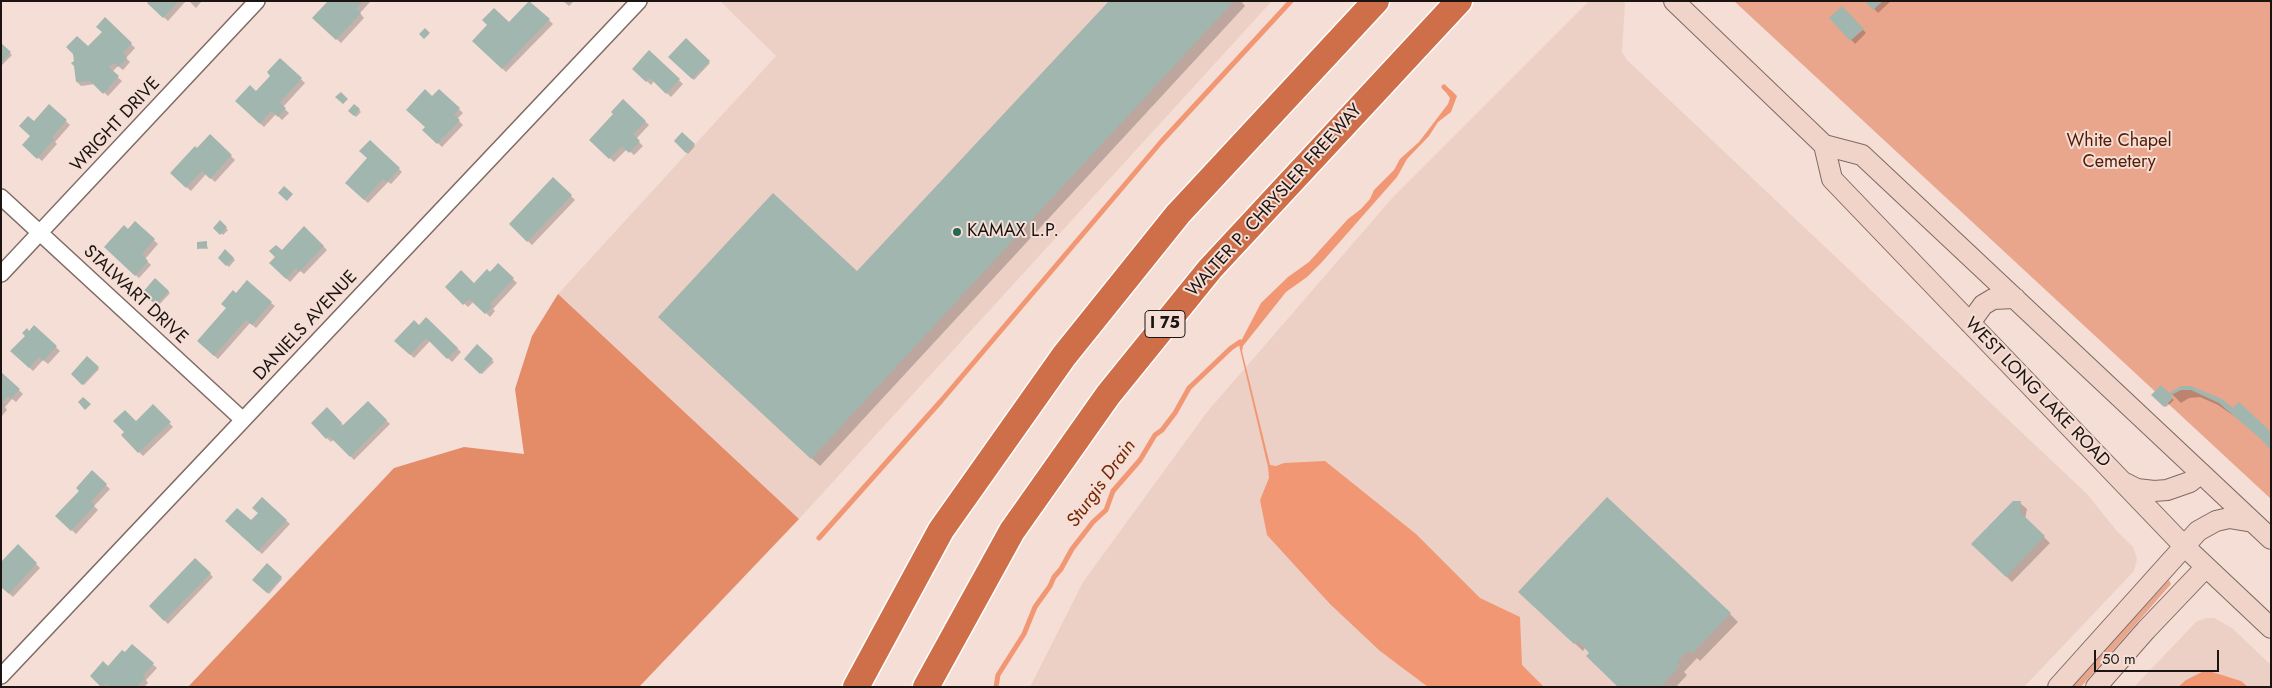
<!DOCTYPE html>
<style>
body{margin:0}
#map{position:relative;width:2272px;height:688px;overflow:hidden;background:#f4ded6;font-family:Jost,sans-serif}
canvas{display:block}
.frame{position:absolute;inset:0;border:2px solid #1b1411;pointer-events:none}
.scale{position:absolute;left:2094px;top:650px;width:125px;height:22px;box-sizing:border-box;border:2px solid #1b1411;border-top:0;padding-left:6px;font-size:15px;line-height:18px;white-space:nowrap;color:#1b1411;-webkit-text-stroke:4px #f4ded6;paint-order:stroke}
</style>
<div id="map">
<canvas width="2272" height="688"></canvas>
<div class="frame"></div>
<div class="scale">50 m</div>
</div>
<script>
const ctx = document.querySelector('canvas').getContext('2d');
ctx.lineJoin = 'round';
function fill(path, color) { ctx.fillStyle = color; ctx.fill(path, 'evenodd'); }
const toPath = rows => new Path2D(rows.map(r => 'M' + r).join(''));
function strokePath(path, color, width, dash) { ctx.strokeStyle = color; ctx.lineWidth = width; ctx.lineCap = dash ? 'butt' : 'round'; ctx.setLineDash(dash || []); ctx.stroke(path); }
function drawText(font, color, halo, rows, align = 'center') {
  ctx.font = font + ' Jost,sans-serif'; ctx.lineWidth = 4; ctx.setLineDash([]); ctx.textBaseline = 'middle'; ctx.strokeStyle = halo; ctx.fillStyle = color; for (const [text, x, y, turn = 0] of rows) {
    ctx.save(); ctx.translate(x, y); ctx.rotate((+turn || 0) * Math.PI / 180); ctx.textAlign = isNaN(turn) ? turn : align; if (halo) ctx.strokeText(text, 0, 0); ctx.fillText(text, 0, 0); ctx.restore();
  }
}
const built = toPath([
 [720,1,1272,1,799,519,558,294,776,56],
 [1589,1,1623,1,1625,3,1622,52,1627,60,2087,494,2116,530,2133,547,2137,559,2134,571,2024,687,1030,687,1083,582,1207,412,1394,196],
 [2206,618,2214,618,2232,628,2271,665,2271,687,2134,687,2196,622]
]);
const green = toPath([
 [1734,1,2271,1,2271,499],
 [2169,580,2171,584,2081,687,2071,687]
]);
const forest = toPath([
 [558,294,799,519,639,687,188,687,394,468,464,447,524,454,515,389,532,336]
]);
const water = toPath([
 [1451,90,1457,96,1451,112,1438,122,1429,136,1407,159,1397,177,1322,262,1307,277,1286,292,1243,346,1242,351,1270,465,1276,466,1284,463,1325,461,1416,534,1480,598,1520,617,1522,665,1544,687,1428,687,1380,651,1330,604,1267,535,1260,500,1269,478,1268,467,1239,345,1261,303,1288,277,1309,262,1348,219,1361,209,1370,199,1374,190,1394,170,1400,159,1419,142,1448,104,1450,98,1447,94],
 [2206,670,2241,681,2248,687,2178,687,2186,680]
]);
const shadow = toPath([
 [150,1,186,1,168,21,149,3],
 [189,1,202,1,196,8],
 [329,1,370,2,360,13,364,18,341,43,314,18],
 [563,1,574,1,569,6],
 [1110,1,1241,1,1245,6,820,466,667,325,857,273],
 [1867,1,1891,1,1878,13],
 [530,2,553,24,506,72,474,41,509,24],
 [1842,7,1866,33,1855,44,1831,18],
 [106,19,135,48,126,58,130,62,123,70,118,66,112,72,122,81,108,96,95,84,81,86,77,82,88,48,103,32],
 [686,40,710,63,694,80,670,57],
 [1,45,12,55,1,66],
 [650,52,683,84,671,97,654,81,651,85,634,69],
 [280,59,305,83,283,107,289,113,282,120,276,114,264,127,237,101,256,92,272,76],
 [439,90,463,113,457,119,463,125,442,147,424,130,426,127,432,98],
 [623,101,649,125,636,139,643,146,634,155,627,149,614,162,591,140,615,114],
 [49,106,70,125,55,142,57,144,42,161,23,145,31,136,34,123],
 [355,106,361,112,356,117,350,111],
 [682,134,695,146,688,154,675,141],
 [210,136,235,160,215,182,206,174,191,191,171,173],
 [370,141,402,172,391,184,388,182,368,203,346,183,369,158],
 [553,179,575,200,532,245,510,224],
 [220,222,228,230,223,235,215,228],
 [135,223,158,244,145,259,151,265,139,278,106,247],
 [304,228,327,250,304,274,300,271,290,282,271,263],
 [206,242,208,249,199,248],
 [225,251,235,260,229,267,219,258],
 [498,265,517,283,493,309,495,311,490,317,474,301,468,307,447,287,474,285],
 [155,280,170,293,158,306,144,293],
 [271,303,275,306,256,328,250,323,218,359,202,345],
 [426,319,461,352,452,362,430,341,414,358,396,341,419,327],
 [34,327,60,351,48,364,43,360,33,371,12,351],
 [477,346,494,362,482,374,466,359],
 [88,358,99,369,84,385,72,374],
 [1,373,23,394,16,402,12,399,5,407,7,410,1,417],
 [2161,387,2174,400,2166,407,2153,395],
 [2182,387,2191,387,2234,409,2267,444,2240,420,2218,405,2200,397,2189,398,2181,403,2171,393],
 [368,403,390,424,354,460,334,439,331,442,312,423,327,409,344,426],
 [153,406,173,427,143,456,122,435],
 [92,472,110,489,94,506,98,510,76,534,57,516,81,491],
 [262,499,290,524,262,554,226,521,251,522,259,513],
 [2020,503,2027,509,2025,519,2050,543,2012,582,1973,544],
 [18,546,40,568,13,597,1,586],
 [195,559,213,577,168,624,150,606],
 [267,565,282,579,269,594,254,580],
 [1528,600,1730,614,1738,622,1700,661,1697,658,1684,672,1687,675,1676,687,1620,687,1590,653,1585,648,1583,651],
 [132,646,157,668,146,680,148,683,144,687,103,687,91,676,108,667]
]);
const stream = toPath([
 [1444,87,1449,92],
 [819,538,941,401,1161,142,1291,1],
 [996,687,998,675,1024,634,1035,607,1050,586,1054,577,1061,569,1072,549,1093,522,1106,510,1113,491,1140,460,1155,435,1162,430,1175,413,1189,388,1231,348,1240,342]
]);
const building = toPath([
 [149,1,179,1,163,18,147,3],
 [328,1,363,1,356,9,361,13,336,40,312,18],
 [529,1,550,19,502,69,472,41,487,25,482,20,494,8,509,22],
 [1109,1,1234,1,811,459,658,317,773,193,857,271],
 [1865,1,1883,1,1873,10],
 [1842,6,1864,29,1850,41,1829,18],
 [105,17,132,43,123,53,127,58,118,67,114,63,109,67,119,76,103,94,90,81,76,82,74,66,71,63,74,61,73,54,66,47,77,36,88,46,102,32,96,27],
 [425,28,430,33,424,39,419,34],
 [686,38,710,61,692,79,668,57],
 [1,43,11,52,1,63],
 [649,50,680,79,666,94,650,78,646,82,632,69],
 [280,58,302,78,279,103,286,108,278,117,271,111,260,124,235,101,250,85,256,91,270,76,267,72],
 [425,89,432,96,439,89,460,108,454,115,460,120,437,144,422,130,425,127,406,110],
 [341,92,348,99,343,104,335,97],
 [623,99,646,121,633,134,640,141,629,153,622,146,609,159,589,140,613,114,611,112],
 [49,104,67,120,52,137,54,139,37,159,22,145,30,136,19,126,28,116,34,121],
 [354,104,360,109,354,116,348,111],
 [682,132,695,144,686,153,674,141],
 [210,134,232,155,210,179,202,171,186,188,170,173,195,146,197,148],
 [370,140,400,168,387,182,383,179,364,200,345,183,367,158,359,151],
 [553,177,572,195,527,242,509,224],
 [284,186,293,194,287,201,278,193],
 [220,220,227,227,220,235,213,228],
 [135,221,155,239,142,254,148,261,135,276,104,247,124,225,128,229],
 [304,226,324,246,299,272,296,268,286,279,269,263,275,257,269,251,276,245,282,250],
 [207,241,207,248,197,249,197,242],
 [225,249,234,258,226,266,218,258],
 [498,263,514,278,490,304,492,307,485,314,469,299,463,305,445,287,461,270,474,283,487,269,490,272],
 [155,278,169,291,156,305,142,293],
 [247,280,272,302,252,325,246,320,214,356,197,341,226,308,221,304,233,290,236,293],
 [426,317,458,348,447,359,426,338,410,355,394,341,414,320,419,325],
 [34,325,57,346,43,361,39,357,29,368,10,351,25,336,22,333,27,328,29,331],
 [477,344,493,359,480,374,464,359],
 [87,356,99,367,82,385,71,374],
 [1,372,20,389,11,399,8,396,2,403,5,405,1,409],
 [2161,385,2169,393,2181,386,2191,386,2222,399,2233,408,2239,402,2271,432,2271,451,2263,441,2219,403,2191,390,2181,390,2171,395,2173,398,2164,407,2151,395],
 [83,397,91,404,85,410,78,402],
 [368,401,387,420,350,457,329,436,326,439,311,423,327,407,342,423,339,425,341,427],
 [153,404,171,422,138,453,121,435,124,432,113,421,125,410,136,421],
 [92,470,107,484,91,502,95,505,71,531,55,516,79,491,76,488],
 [262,497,287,520,258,551,225,521,237,508,251,520,258,513,252,508],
 [1607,497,1731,613,1692,654,1688,651,1677,663,1680,666,1661,687,1618,687,1586,656,1589,653,1584,647,1577,641,1574,644,1518,592],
 [2013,501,2021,501,2020,512,2045,536,2006,577,1971,544],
 [18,544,37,563,9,594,1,587,1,562],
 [195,558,211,573,164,621,149,606],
 [267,563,282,577,267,593,252,580],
 [132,644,154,663,143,676,145,678,137,687,111,687,107,684,101,687,90,676,103,661,108,666,122,650,125,652]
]);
const street = toPath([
 [1,197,243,420],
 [1,274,257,1],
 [1,676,639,1]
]);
const secondary = toPath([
 [1674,1,1824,145,1862,155,2271,539],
 [1824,145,1832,179,2184,546,2271,628],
 [1970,323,1983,305,1993,299,2015,298],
 [2125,483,2137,489,2154,491,2167,490,2190,482,2201,473],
 [2058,687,2198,531,2216,521,2229,518,2253,522],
 [2096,687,2146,630,2206,567]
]);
const highway = toPath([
 [856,687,941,530,1064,356,1178,214,1376,1],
 [926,687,1012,531,1108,395,1210,269,1459,1]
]);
const markers = [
 [957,232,5,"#276755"]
];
const shields = [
 [1165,324,40]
];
const shieldNames = [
 ["I 75",1165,324]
];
const streetNames = [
 ["WRIGHT DRIVE",116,125,-47],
 ["WALTER P. CHRYSLER FREEWAY",1275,201,-48],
 ["STALWART DRIVE",135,295,43],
 ["DANIELS AVENUE",306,326,-47],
 ["WEST LONG LAKE ROAD",2037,393,46]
];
const parkNames = [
 ["White Chapel",2119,142],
 ["Cemetery",2119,163]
];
const poiNames = [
 ["KAMAX L.P.",967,232]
];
const waterNames = [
 ["Sturgis Drain",1102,484,-54]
];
fill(built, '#edd0c5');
fill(green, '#eaa68c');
fill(forest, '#e48b68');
fill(water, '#f29774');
fill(shadow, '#0003');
strokePath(stream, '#f29774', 5);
fill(building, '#a1b6af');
strokePath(street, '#7e6b64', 18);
strokePath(secondary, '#7e6b64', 22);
strokePath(highway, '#fff', 29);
strokePath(street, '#fff', 15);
strokePath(secondary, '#f0d4c9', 20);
strokePath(highway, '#ce6f4a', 26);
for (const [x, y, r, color] of markers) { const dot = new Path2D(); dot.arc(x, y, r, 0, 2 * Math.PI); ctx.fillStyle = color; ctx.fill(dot); strokePath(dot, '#f4ded6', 2); }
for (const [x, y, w] of shields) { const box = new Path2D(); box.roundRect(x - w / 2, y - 13.5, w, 27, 4); ctx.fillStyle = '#f4ded6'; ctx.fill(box); strokePath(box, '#1b1411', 1); }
drawText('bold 16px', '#1b1411', null, shieldNames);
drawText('18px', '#1b1411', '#f4ded6', streetNames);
drawText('18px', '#531b02', '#f4ded6', parkNames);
drawText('18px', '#1b1411', '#f4ded6', poiNames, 'left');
drawText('italic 19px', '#762600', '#f4ded6', waterNames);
</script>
